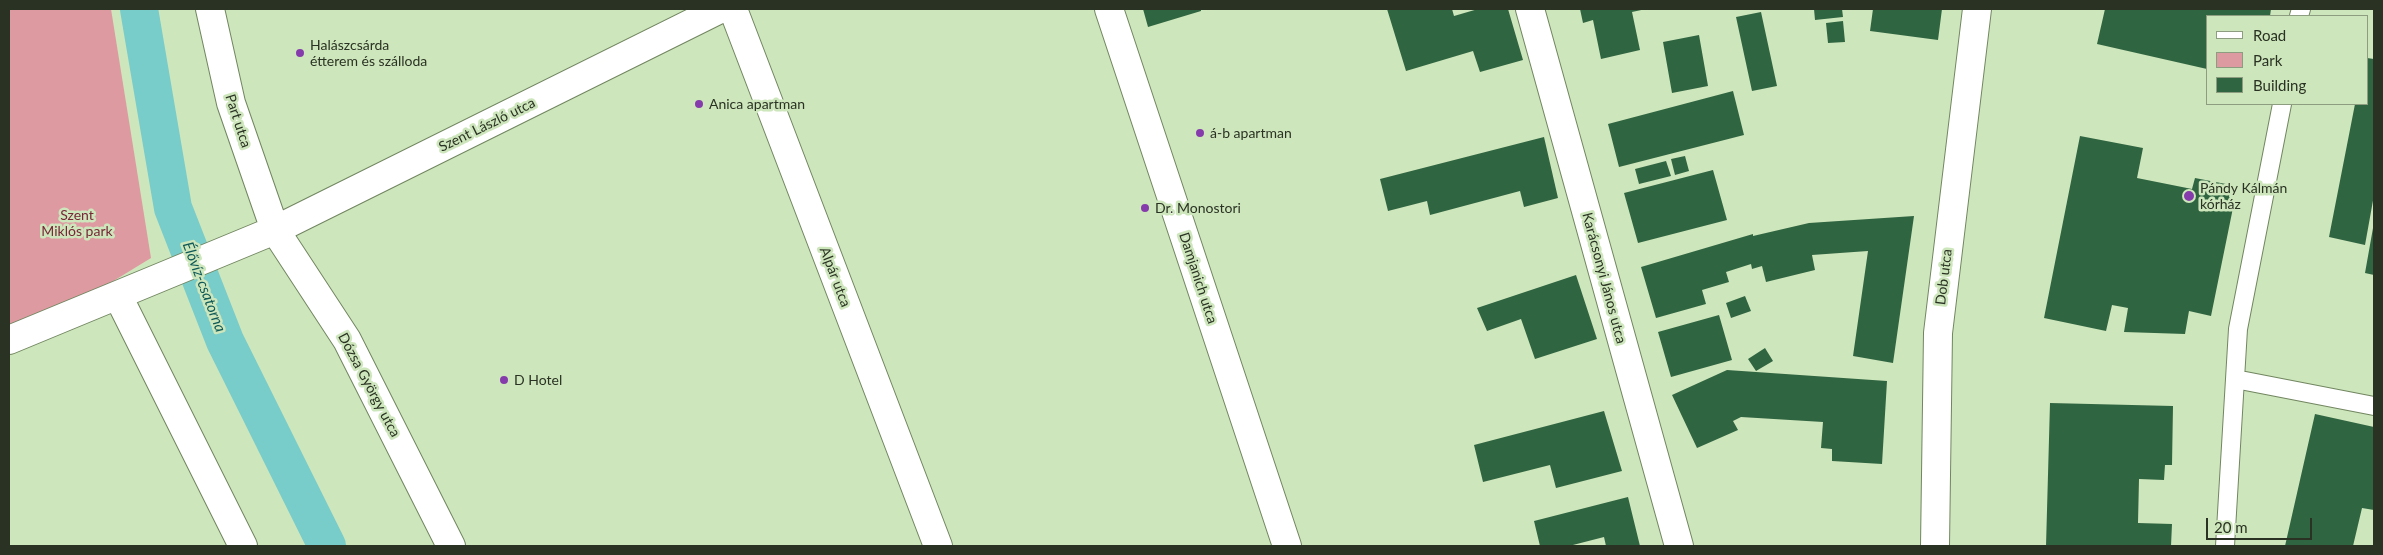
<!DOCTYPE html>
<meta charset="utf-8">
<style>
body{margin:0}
#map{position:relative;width:2383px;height:555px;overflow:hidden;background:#cee6bc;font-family:Lato,sans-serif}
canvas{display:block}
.frame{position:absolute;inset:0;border:10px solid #2a3323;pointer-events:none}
.legend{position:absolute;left:2206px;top:15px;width:162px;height:90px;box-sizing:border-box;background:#cee6bc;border:1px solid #8c9e7f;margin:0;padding:6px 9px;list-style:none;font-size:15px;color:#2a3323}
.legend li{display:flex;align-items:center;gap:10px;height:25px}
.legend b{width:25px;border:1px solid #8c9e7f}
.scale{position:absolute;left:2206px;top:518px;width:106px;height:22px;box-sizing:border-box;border:2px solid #2a3323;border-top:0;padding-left:6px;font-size:15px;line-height:18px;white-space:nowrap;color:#2a3323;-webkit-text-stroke:4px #cee6bc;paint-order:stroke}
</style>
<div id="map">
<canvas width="2383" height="555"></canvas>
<div class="frame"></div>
<ul class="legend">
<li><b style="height:6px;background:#fff"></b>Road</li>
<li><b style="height:14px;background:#de9aa1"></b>Park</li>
<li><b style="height:14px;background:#306541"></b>Building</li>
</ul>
<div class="scale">20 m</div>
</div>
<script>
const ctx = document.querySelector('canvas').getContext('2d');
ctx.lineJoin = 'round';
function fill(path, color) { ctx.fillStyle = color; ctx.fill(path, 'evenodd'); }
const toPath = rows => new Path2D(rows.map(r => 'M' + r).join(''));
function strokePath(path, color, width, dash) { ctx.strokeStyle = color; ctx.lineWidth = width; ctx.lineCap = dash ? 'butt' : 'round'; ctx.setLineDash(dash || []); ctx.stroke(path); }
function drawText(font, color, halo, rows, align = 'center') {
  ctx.font = font + ' Lato,sans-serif'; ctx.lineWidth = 5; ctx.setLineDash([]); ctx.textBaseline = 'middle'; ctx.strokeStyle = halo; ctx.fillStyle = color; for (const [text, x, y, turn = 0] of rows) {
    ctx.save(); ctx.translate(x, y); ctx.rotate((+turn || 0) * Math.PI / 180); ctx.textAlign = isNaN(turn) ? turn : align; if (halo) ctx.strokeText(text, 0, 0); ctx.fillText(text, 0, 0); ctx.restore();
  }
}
const green = toPath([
 [9,9,111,9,151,258,25,335,9,340]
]);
const canal = toPath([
 [139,9,173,208,225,341,327,546]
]);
const building = toPath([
 [1143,9,1201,9,1201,11,1148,27],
 [1387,9,1452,9,1454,16,1478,9,1508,9,1523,60,1480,72,1473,51,1406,71],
 [1580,9,1646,9,1632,12,1640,50,1601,59,1593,20,1583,23],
 [1814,9,1842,9,1843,17,1815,20],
 [1873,9,1942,9,1938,40,1870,31],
 [2105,9,2271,9,2270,16,2207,16,2207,69,2097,44],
 [1761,12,1777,86,1752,91,1736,17],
 [1843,21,1845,42,1828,43,1826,23],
 [1699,35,1708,86,1672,93,1663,42],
 [2367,58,2374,59,2374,195,2365,245,2329,237,2355,104,2367,104],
 [1733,91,1744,135,1619,167,1608,124],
 [2080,136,2143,148,2137,178,2192,189,2195,178,2231,185,2229,197,2235,198,2211,316,2189,311,2185,334,2124,332,2128,308,2112,305,2106,331,2044,318],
 [1544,137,1558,198,1524,207,1520,191,1430,215,1427,201,1388,211,1380,179],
 [1685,156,1689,171,1675,175,1671,159],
 [1666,161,1671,176,1639,184,1635,169],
 [1713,170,1727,220,1638,243,1624,193],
 [1914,216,1893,363,1853,356,1868,251,1812,255,1815,270,1766,282,1762,266,1752,269,1751,264,1726,272,1729,282,1702,290,1706,304,1656,318,1641,267,1753,234,1753,236,1809,223],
 [2373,228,2374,229,2374,275,2365,273],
 [1576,275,1597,339,1535,359,1521,319,1487,331,1477,308],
 [1745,296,1751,311,1731,318,1726,303],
 [1719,315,1732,360,1671,377,1658,332],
 [1765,348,1773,361,1756,371,1748,359],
 [1727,370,1887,381,1882,464,1832,461,1832,449,1821,448,1823,422,1741,417,1733,421,1738,430,1697,448,1672,395],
 [2050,403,2173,406,2172,465,2165,465,2164,480,2139,479,2138,523,2172,524,2171,546,2046,546],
 [1604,411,1622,471,1556,488,1550,465,1483,482,1474,445],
 [2315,414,2374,427,2374,510,2362,508,2353,546,2285,546],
 [1628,497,1640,546,1606,546,1604,537,1569,546,1540,546,1534,521]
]);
const service = toPath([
 [2299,16,2301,9],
 [2235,379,2374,406],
 [2225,546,2238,329,2282,104]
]);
const minor = toPath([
 [210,9,231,103,275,230,347,340,451,546],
 [733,9,938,546],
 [1109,9,1287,546],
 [1530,9,1679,546],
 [118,296,243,546],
 [9,340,275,230,720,9],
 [1935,546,1938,333,1977,9]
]);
const markers = [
 [300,53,5,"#863bac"],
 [699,104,5,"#863bac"],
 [1200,133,5,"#863bac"],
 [2189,196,6,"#863bac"],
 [1145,208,5,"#863bac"],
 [504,380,5,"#863bac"]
];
const poiNames = [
 ["Halászcsárda",310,45],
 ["étterem és szálloda",310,61],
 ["Anica apartman",709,104],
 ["á-b apartman",1210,133],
 ["Pándy Kálmán",2200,188],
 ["kórház",2200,204],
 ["Dr. Monostori",1155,208],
 ["D Hotel",514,380]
];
const streetNames = [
 ["Part utca",238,121,72],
 ["Szent László utca",487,125,-26],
 ["Alpár utca",835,277,69],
 ["Dob utca",1944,277,-83],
 ["Damjanich utca",1198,278,72],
 ["Karácsonyi János utca",1604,278,75],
 ["Dózsa György utca",369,385,62]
];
const parkNames = [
 ["Szent",77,215],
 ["Miklós park",77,231]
];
const waterNames = [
 ["Élővíz-csatorna",204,287,69]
];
fill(green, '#de9aa1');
strokePath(canal, '#78ccc9', 38);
fill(building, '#306541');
strokePath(service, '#718660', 20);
strokePath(minor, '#718660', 30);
strokePath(service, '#fff', 18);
strokePath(minor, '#fff', 28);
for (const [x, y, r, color] of markers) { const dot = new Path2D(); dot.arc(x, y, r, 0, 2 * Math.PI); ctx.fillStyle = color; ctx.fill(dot); strokePath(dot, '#cee6bc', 2); }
drawText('14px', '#2a3323', '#cee6bc', poiNames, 'left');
drawText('14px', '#2a3323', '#cee6bc', streetNames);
drawText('14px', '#782737', '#cee6bc', parkNames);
drawText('italic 15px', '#0e5957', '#cee6bc', waterNames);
</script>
